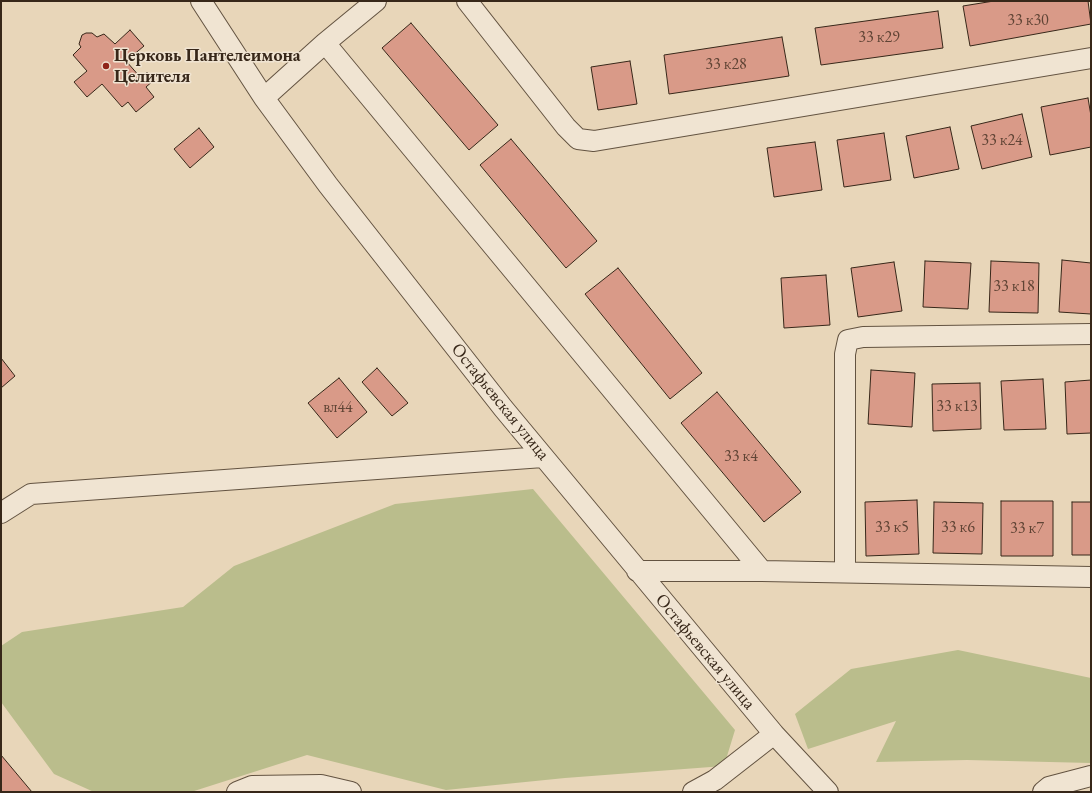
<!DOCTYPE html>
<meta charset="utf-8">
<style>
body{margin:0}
#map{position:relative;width:1092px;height:793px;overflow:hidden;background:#e8d6b9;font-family:"EB Garamond",serif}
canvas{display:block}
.frame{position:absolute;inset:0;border:2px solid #372719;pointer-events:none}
</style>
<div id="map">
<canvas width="1092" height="793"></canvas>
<div class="frame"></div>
</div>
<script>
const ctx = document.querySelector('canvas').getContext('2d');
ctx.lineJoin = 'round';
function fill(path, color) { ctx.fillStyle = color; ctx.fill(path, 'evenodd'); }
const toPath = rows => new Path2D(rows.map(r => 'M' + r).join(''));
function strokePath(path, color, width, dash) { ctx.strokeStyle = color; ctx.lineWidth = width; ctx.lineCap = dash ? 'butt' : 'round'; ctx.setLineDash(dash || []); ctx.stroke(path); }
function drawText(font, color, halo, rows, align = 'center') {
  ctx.font = font + ' "EB Garamond",serif'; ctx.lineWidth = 3; ctx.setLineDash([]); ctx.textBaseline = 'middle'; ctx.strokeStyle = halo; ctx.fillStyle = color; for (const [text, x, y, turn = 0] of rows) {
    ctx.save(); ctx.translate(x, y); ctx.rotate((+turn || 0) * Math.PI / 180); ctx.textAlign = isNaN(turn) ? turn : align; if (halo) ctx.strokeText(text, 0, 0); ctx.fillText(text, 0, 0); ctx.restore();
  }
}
const green = toPath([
 [533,489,735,730,724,766,565,778,446,790,307,755,191,792,94,792,54,774,1,702,1,646,22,632,183,607,234,566,395,504],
 [958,650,1091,678,1091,763,967,760,876,762,896,721,808,749,795,714,851,669]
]);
const building = toPath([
 [994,1,1088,1,1091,24,970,46,963,6,994,1],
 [938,11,943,48,821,65,815,28,938,11],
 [411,23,498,125,469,150,382,48,411,23],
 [130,30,144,46,126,61,141,78,147,72,154,80,146,87,154,97,136,112,128,102,122,107,102,84,87,97,74,82,87,71,73,55,81,47,79,44,82,35,86,33,92,33,97,37,104,34,115,44,130,30],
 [782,37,789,76,669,94,664,55,782,37],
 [630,61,637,104,598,110,591,67,630,61],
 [1088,98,1091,116,1091,147,1050,155,1041,107,1088,98],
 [1022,114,1032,157,982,169,971,126,1022,114],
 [950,127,959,169,914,178,906,136,950,127],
 [199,128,214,147,190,168,174,149,199,128],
 [884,133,891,180,844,187,837,140,884,133],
 [511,139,597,241,566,268,480,165,511,139],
 [815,142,822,190,774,197,767,148,815,142],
 [1062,260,1091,263,1091,314,1059,312,1062,260],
 [925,261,971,263,968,309,923,307,925,261],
 [991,261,1039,263,1038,313,989,312,991,261],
 [894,262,902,311,858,317,851,268,894,262],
 [618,268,702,373,670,399,585,294,618,268],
 [826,275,830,325,784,328,781,278,826,275],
 [1,358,15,376,1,388,1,358],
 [377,368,408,403,392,416,362,382,377,368],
 [871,370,915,373,912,427,868,424,871,370],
 [339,378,367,412,337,438,308,403,339,378],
 [1043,379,1046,429,1004,430,1001,381,1043,379],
 [1091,380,1091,433,1067,434,1065,382,1091,380],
 [980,383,981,429,933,431,932,384,980,383],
 [717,392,801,492,764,522,681,423,717,392],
 [917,500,919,554,866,556,865,502,917,500],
 [1001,501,1053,501,1053,556,1001,556,1001,501],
 [934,502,983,503,982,554,933,553,934,502],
 [1072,502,1091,502,1091,555,1072,555,1072,502],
 [1,755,32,792,1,792,1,755]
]);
const street = toPath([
 [201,1,264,98,328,185,503,408,774,734,828,792],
 [467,1,566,127,578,139,594,141,1091,58],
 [325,43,762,571],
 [264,98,325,43,376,1],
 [1,513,31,494,543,457],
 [637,571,762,571,1091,577],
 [845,572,845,354,848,340,863,337,1091,334],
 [237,792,252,786,321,785,351,792],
 [693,792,715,780,774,734],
 [1043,792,1049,787,1091,776]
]);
const markers = [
 [106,66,4,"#8f2418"]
];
const numberNames = [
 ["33 к30",1028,21],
 ["33 к29",879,38],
 ["33 к28",726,65],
 ["33 к24",1002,141],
 ["33 к18",1014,287],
 ["33 к13",957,407],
 ["вл44",338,408],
 ["33 к4",741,457],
 ["33 к5",892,528],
 ["33 к6",958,528],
 ["33 к7",1027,529]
];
const poiNames = [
 ["Церковь Пантелеимона",114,56],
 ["Целителя",114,77]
];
const streetNames = [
 ["Остафьевская улица",500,402,51],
 ["Остафьевская улица",705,652,50]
];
fill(green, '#babd8c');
fill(building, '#d99a88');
strokePath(building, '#372719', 1);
strokePath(street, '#635341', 22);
strokePath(street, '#f0e4d2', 20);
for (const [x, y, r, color] of markers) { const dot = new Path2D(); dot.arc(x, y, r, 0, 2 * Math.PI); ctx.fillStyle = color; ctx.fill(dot); strokePath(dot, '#f0e4d2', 1.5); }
drawText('16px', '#604435', null, numberNames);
drawText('bold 18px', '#372719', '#f0e4d2', poiNames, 'left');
drawText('18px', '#372719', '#f0e4d2', streetNames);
</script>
